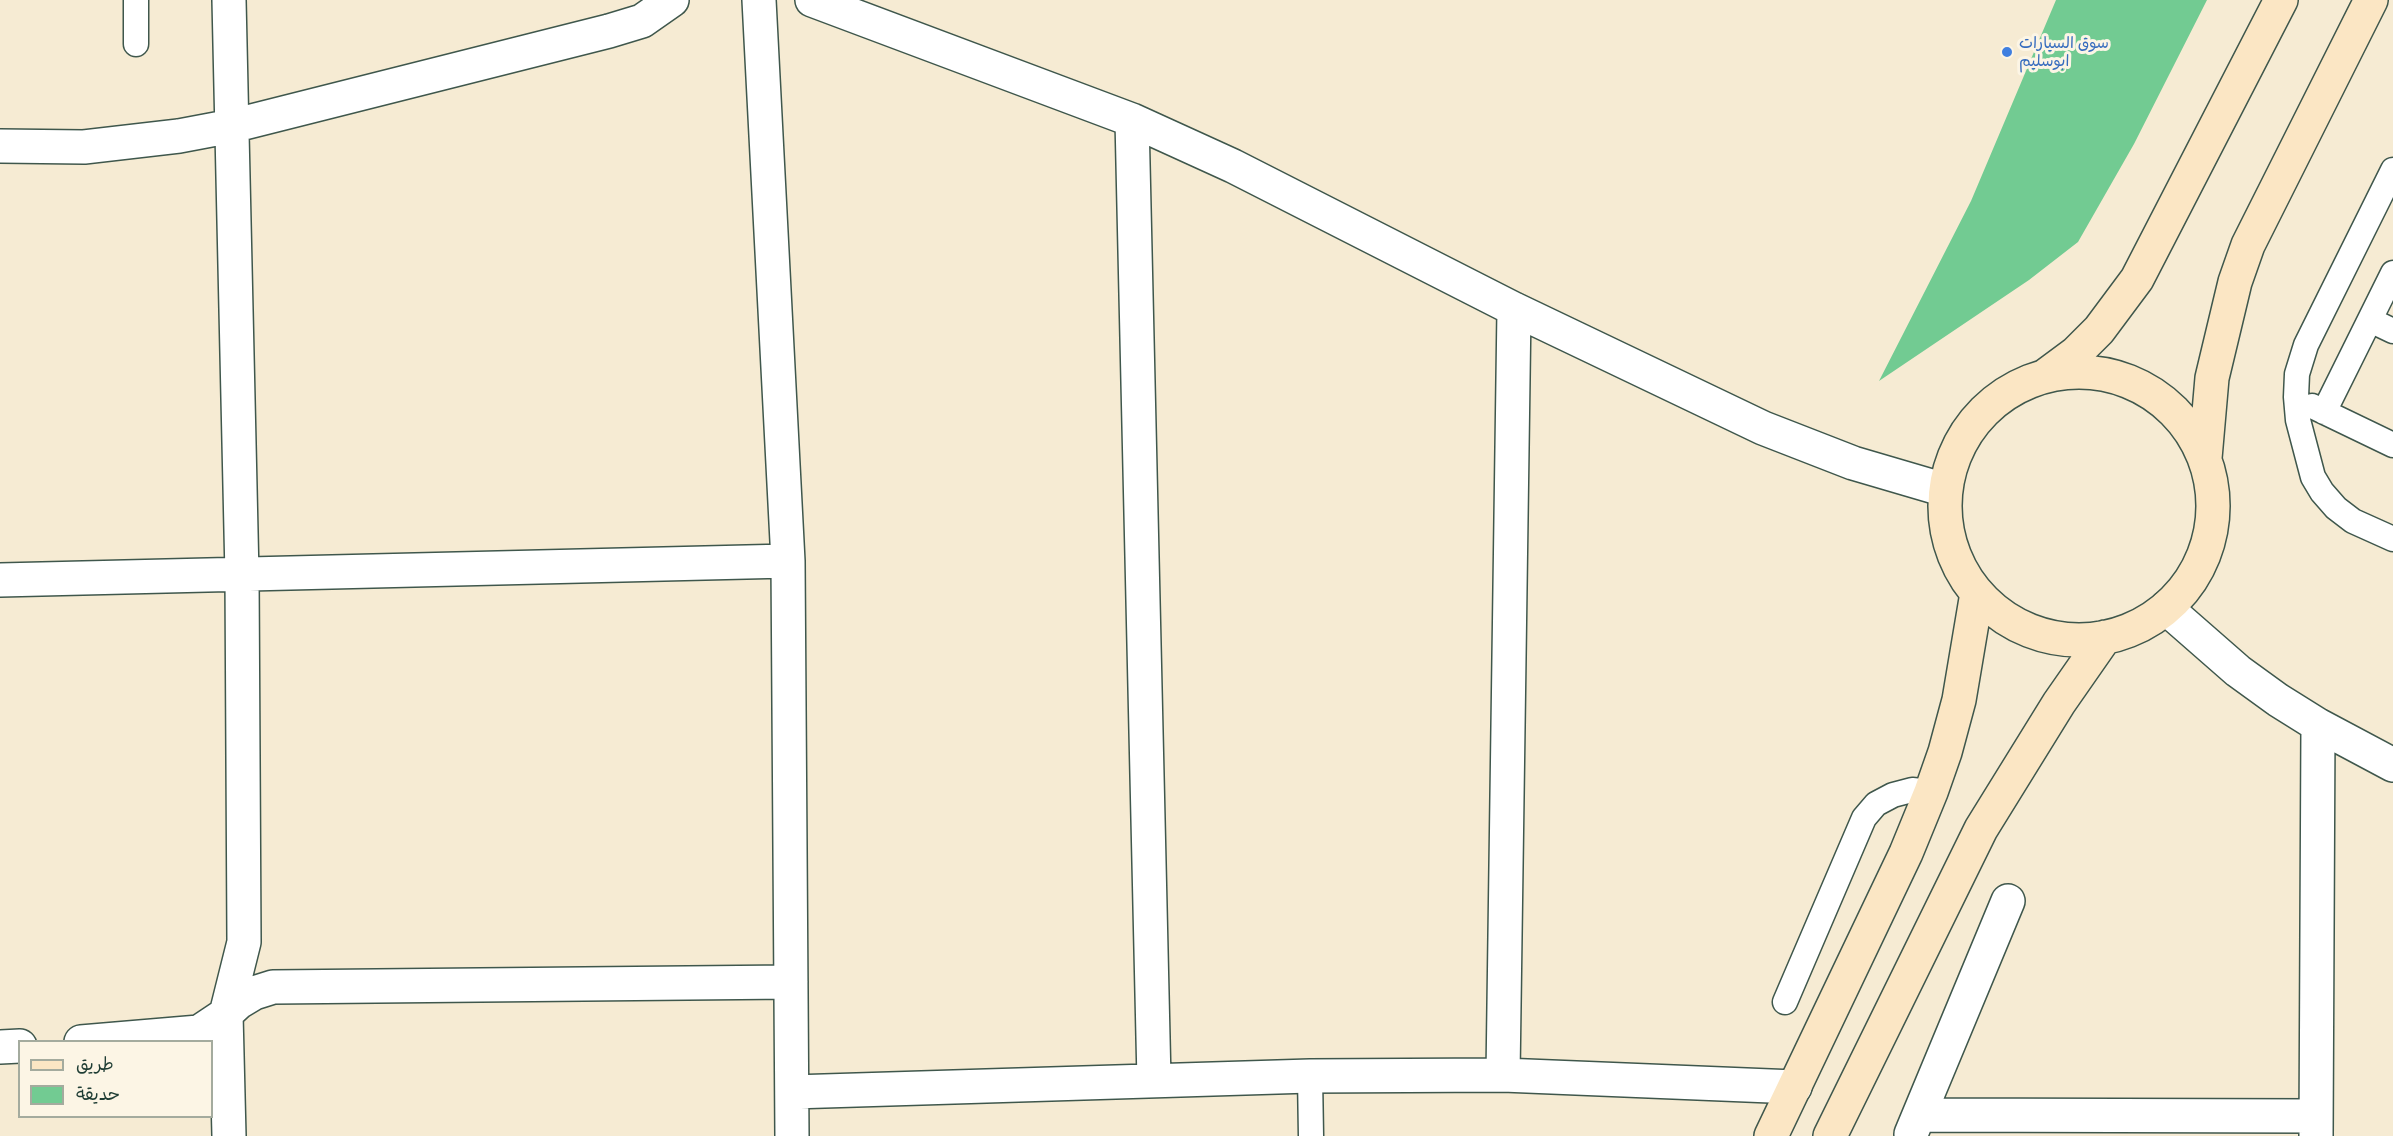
<!DOCTYPE html>
<meta charset="utf-8">
<style>
body{margin:0}
#map{position:relative;width:2393px;height:1136px;overflow:hidden;background:#f6ebd3;font-family:Delius,"Playpen Sans Arabic",sans-serif}
canvas{display:block}
.legend{position:absolute;left:18px;top:1040px;width:195px;height:78px;box-sizing:border-box;background:#fcf5e5;border:2px solid #a4ab9e;margin:0;padding:8px 10px;list-style:none;font-size:18px;color:#1f3d34}
.legend li{display:flex;align-items:center;gap:12px;height:30px}
.legend b{width:30px;border:2px solid #a4ab9e}
</style>
<div id="map">
<canvas width="2393" height="1136"></canvas>
<ul class="legend">
<li><b style="height:8px;background:#fbe6c4"></b>طريق</li>
<li><b style="height:16px;background:#72cb92"></b>حديقة</li>
</ul>
</div>
<script>
const ctx = document.querySelector('canvas').getContext('2d');
ctx.lineJoin = 'round';
function fill(path, color) { ctx.fillStyle = color; ctx.fill(path, 'evenodd'); }
const toPath = rows => new Path2D(rows.map(r => 'M' + r).join(''));
function strokePath(path, color, width, dash) { ctx.strokeStyle = color; ctx.lineWidth = width; ctx.lineCap = dash ? 'butt' : 'round'; ctx.setLineDash(dash || []); ctx.stroke(path); }
function drawText(font, color, halo, rows, align = 'center') {
  ctx.font = font + ' Delius,"Playpen Sans Arabic",sans-serif'; ctx.lineWidth = 6; ctx.setLineDash([]); ctx.textBaseline = 'middle'; ctx.strokeStyle = halo; ctx.fillStyle = color; for (const [text, x, y, turn = 0] of rows) {
    ctx.save(); ctx.translate(x, y); ctx.rotate((+turn || 0) * Math.PI / 180); ctx.textAlign = isNaN(turn) ? turn : align; if (halo) ctx.strokeText(text, 0, 0); ctx.fillText(text, 0, 0); ctx.restore();
  }
}
const green = toPath([
 [2056,0,2207,0,2134,144,2078,242,2029,280,1879,381,1971,201]
]);
const lane = toPath([
 [136,0,136,44],
 [2393,170,2306,345,2297,374,2296,397,2298,420,2313,477,2322,492,2336,508,2353,521,2393,539],
 [2370,320,2393,331],
 [2312,406,2393,445],
 [2324,412,2393,273],
 [1785,1002,1864,818,1876,804,1893,795,1912,790,1931,792],
 [1310,1076,1311,1136]
]);
const street = toPath([
 [759,0,788,561,792,1136],
 [812,0,1132,120,1233,166,1514,309,1763,428,1853,463,1945,490],
 [1132,120,1154,1081],
 [0,146,84,147,179,136,232,126,609,31,642,21,672,0],
 [0,580,788,561],
 [2166,608,2238,671,2278,700,2318,725,2393,765],
 [81,1042,199,1032,226,1014,239,1002,254,993,273,987,791,982],
 [0,1047,20,1046],
 [1503,1075,1514,309],
 [792,1092,1310,1076,1503,1075,1795,1087],
 [1919,1115,2316,1116],
 [1911,1134,2008,901],
 [229,1136,226,1014,244,942,242,575,229,0],
 [2316,1136,2318,725]
]);
const secondary = toPath([
 '1945 506a134 134 0 1 1 268 0a134 134 0 1 1-268 0Z',
 [2045,376,2076,353,2099,330,2137,279,2281,0],
 [2205,458,2212,378,2235,282,2248,245,2371,0],
 [1771,1136,1906,853,1931,792,1945,752,1959,700,1977,593],
 [1830,1136,1981,829,2059,703,2105,637]
]);
const markers = [
 [2007,52,6,"#3f7fe0"]
];
const shopNames = [
 ["سوق السيارات",2019,43],
 ["ابوسليم",2019,61]
];
fill(green, '#72cb92');
strokePath(lane, '#3f574c', 27);
strokePath(street, '#3f574c', 36);
strokePath(secondary, '#3f574c', 36);
strokePath(lane, '#fff', 24);
strokePath(street, '#fff', 33);
strokePath(secondary, '#fbe6c4', 33);
for (const [x, y, r, color] of markers) { const dot = new Path2D(); dot.arc(x, y, r, 0, 2 * Math.PI); ctx.fillStyle = color; ctx.fill(dot); strokePath(dot, '#fcf5e5', 2); }
drawText('16px', '#366cbe', '#fcf5e5', shopNames, 'left');
</script>
